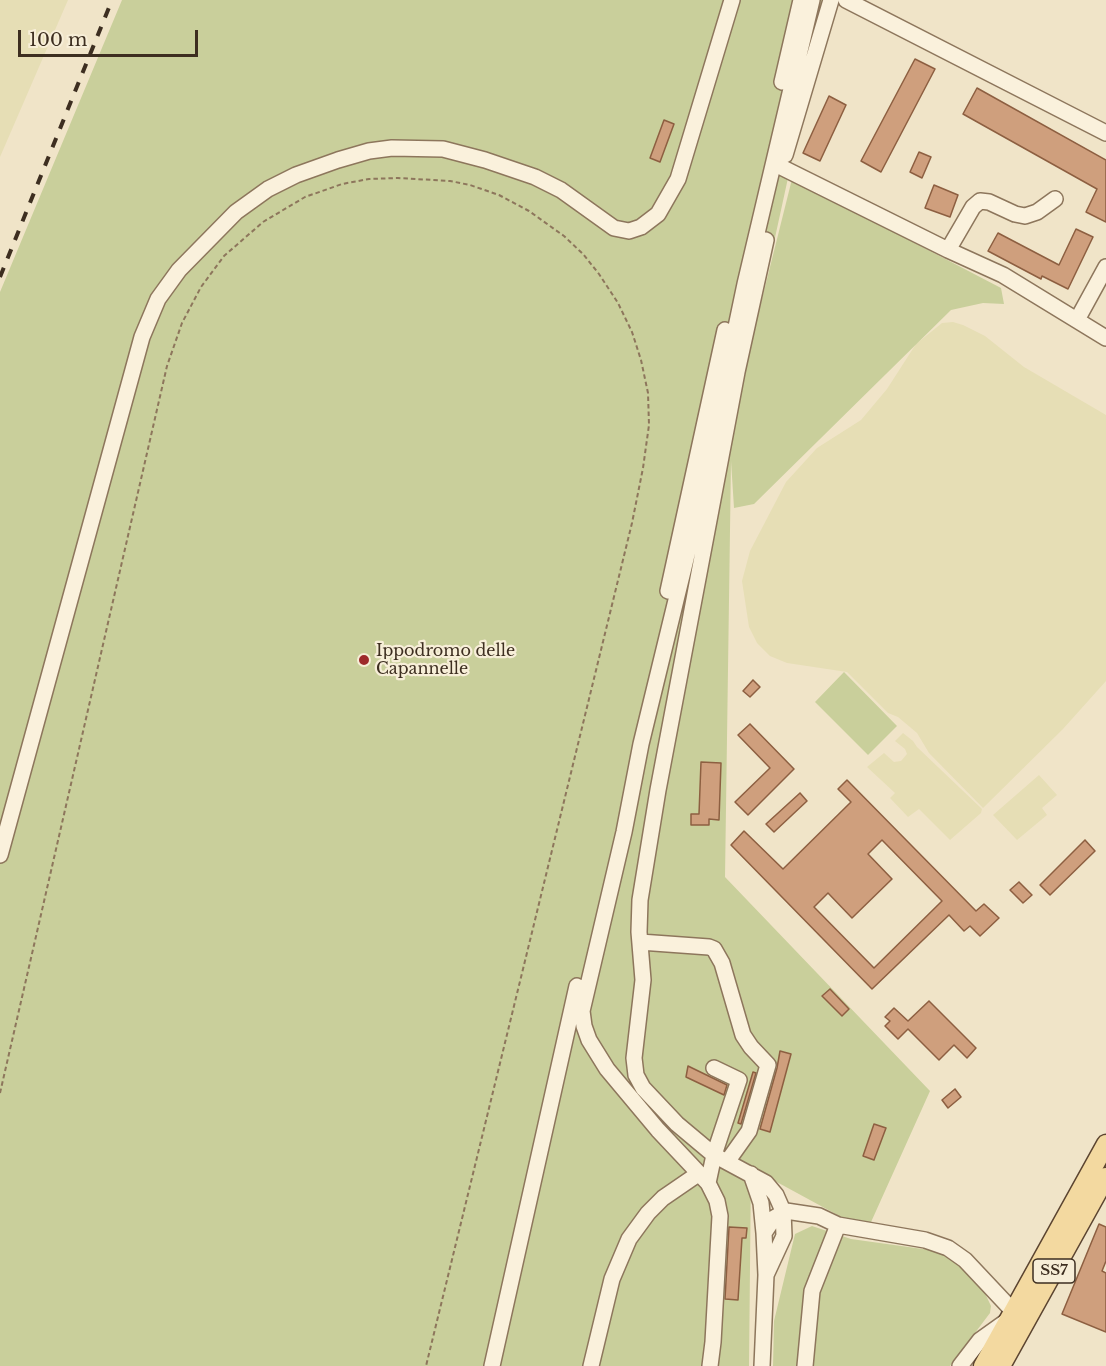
<!DOCTYPE html>
<style>
body{margin:0}
#map{position:relative;width:1106px;height:1366px;overflow:hidden;background:#f0e4c8;font-family:"Libre Baskerville",serif}
canvas{display:block}
.scale{position:absolute;left:18px;top:30px;width:180px;height:27px;box-sizing:border-box;border:3px solid #3d2e20;border-top:0;padding-left:8px;font-size:18px;line-height:21px;white-space:nowrap;color:#3d2e20;-webkit-text-stroke:4px #f7eed8;paint-order:stroke}
</style>
<div id="map">
<canvas width="1106" height="1366"></canvas>
<div class="scale">100 m</div>
</div>
<script>
const ctx = document.querySelector('canvas').getContext('2d');
ctx.lineJoin = 'round';
function fill(path, color) { ctx.fillStyle = color; ctx.fill(path, 'evenodd'); }
const toPath = rows => new Path2D(rows.map(r => 'M' + r).join(''));
function strokePath(path, color, width, dash) { ctx.strokeStyle = color; ctx.lineWidth = width; ctx.lineCap = dash ? 'butt' : 'round'; ctx.setLineDash(dash || []); ctx.stroke(path); }
function drawText(font, color, halo, rows, align = 'center') {
  ctx.font = font + ' "Libre Baskerville",serif'; ctx.lineWidth = 4.5; ctx.setLineDash([]); ctx.textBaseline = 'middle'; ctx.strokeStyle = halo; ctx.fillStyle = color; for (const [text, x, y, turn = 0] of rows) {
    ctx.save(); ctx.translate(x, y); ctx.rotate((+turn || 0) * Math.PI / 180); ctx.textAlign = isNaN(turn) ? turn : align; if (halo) ctx.strokeText(text, 0, 0); ctx.fillText(text, 0, 0); ctx.restore();
  }
}
const farmland = toPath([
 [0,0,68,0,0,157],
 [953,322,963,325,985,336,1024,367,1106,415,1106,681,1063,729,983,808,929,753,917,733,898,717,888,713,847,672,787,663,770,656,757,643,749,627,742,581,750,551,786,482,817,448,861,420,887,389,916,344,942,323],
 [903,733,913,741,917,747,982,809,981,813,950,840,919,809,908,817,890,798,895,793,867,767,884,753,894,762,901,761,907,754,905,749,895,741],
 [1039,775,1057,795,1042,808,1047,815,1017,840,993,815]
]);
const green = toPath([
 [122,0,835,0,793,155,759,311,792,179,1001,288,1004,304,983,303,951,310,754,504,734,508,731,461,725,877,930,1091,867,1231,751,1168,749,1366,0,1366,0,292],
 [844,672,897,726,868,755,815,702],
 [812,1226,851,1239,937,1251,950,1255,961,1264,982,1287,991,1306,990,1313,950,1366,773,1366,774,1321,795,1234]
]);
const building = toPath([
 [915,59,935,69,881,172,861,161,915,59],
 [977,88,1106,160,1106,222,1086,212,1097,189,963,114,977,88],
 [829,96,846,105,820,161,803,153,829,96],
 [664,120,674,124,660,162,650,158,664,120],
 [919,152,931,157,922,178,910,172,919,152],
 [934,185,958,195,950,217,925,208,934,185],
 [1076,229,1093,237,1068,289,1042,276,1041,279,988,251,998,233,1059,265,1076,229],
 [753,680,760,687,750,697,743,691,753,680],
 [750,724,794,769,748,815,735,802,770,768,738,735,750,724],
 [701,762,721,763,719,820,709,819,709,825,691,825,691,814,699,814,701,762],
 [847,780,976,911,984,904,999,918,980,936,970,926,964,931,949,915,872,989,731,845,744,831,783,869,851,802,838,789,847,780],
 [882,840,942,901,874,968,814,907,828,893,852,918,892,879,868,854,882,840],
 [800,793,807,801,774,832,766,824,800,793],
 [1085,840,1095,851,1050,895,1040,885,1085,840],
 [1019,882,1032,895,1023,903,1010,890,1019,882],
 [830,989,849,1009,842,1016,822,996,830,989],
 [929,1001,976,1048,967,1058,954,1045,939,1060,908,1029,898,1039,885,1026,890,1021,885,1017,894,1008,908,1021,929,1001],
 [780,1051,791,1054,770,1132,760,1129,777,1068,780,1051],
 [688,1066,727,1085,724,1095,686,1077,688,1066],
 [753,1072,756,1073,741,1124,738,1123,753,1072],
 [955,1089,961,1097,948,1108,942,1100,955,1089],
 [874,1124,886,1128,874,1160,863,1156,874,1124],
 [1099,1224,1106,1227,1106,1261,1102,1271,1106,1273,1106,1332,1062,1314,1099,1224],
 [729,1227,747,1228,746,1238,742,1238,738,1300,725,1299,729,1227]
]);
const path = toPath([
 [0,1093,167,366,182,323,201,287,224,256,263,222,305,197,342,184,369,179,398,178,450,181,470,185,499,195,529,211,564,236,583,254,599,274,618,303,632,332,641,360,648,393,649,425,643,468,632,523,426,1366]
]);
const minor = toPath([
 [846,0,1106,133],
 [782,82,801,0],
 [785,155,831,0],
 [781,167,948,250,1003,275,1106,338],
 [948,250,973,207,980,201,989,202,1015,214,1025,216,1037,212,1055,199],
 [1077,320,1106,267],
 [668,591,725,330],
 [0,855,142,337,158,299,179,270,236,212,268,189,296,175,338,160,369,151,392,148,443,149,485,160,535,177,561,190,614,228,629,231,641,227,658,214,678,179,732,0],
 [640,942,709,947,714,949,722,963,743,1035,751,1047,768,1065,749,1131,727,1162],
 [714,1068,739,1080,714,1155,766,1183,776,1195,783,1211,784,1236,766,1275],
 [751,1174,761,1203,764,1233],
 [708,1183,714,1155,677,1124,643,1088,636,1075,634,1058,643,980,639,932,640,900,658,790,737,372,766,240],
 [492,1366,577,986],
 [591,1366,612,1279,629,1239,648,1213,663,1198,698,1174],
 [710,1366,713,1342,720,1216,717,1201,708,1183,658,1130,607,1069,589,1040,584,1026,582,1011,624,832,641,744,695,522,745,284,812,0],
 [762,1366,766,1275,764,1233,774,1218,786,1211,819,1216,838,1225],
 [805,1366,812,1291,838,1225,925,1240,948,1248,965,1260,1013,1311],
 [960,1366,980,1340,1008,1320]
]);
const major = toPath([
 [983,1366,1106,1144],
 [1001,1366,1106,1177]
]);
const rail = toPath([
 [0,277,112,0]
]);
const markers = [
 [364,660,6,"#9e2a2b"]
];
const shields = [
 [1054,1271,42]
];
const shieldNames = [
 ["SS7",1054,1271]
];
const poiNames = [
 ["Ippodromo delle",376,651],
 ["Capannelle",376,669]
];
fill(farmland, '#e6deb5');
fill(green, '#c9cf9b');
fill(building, '#cf9f7d');
strokePath(building, '#8d5f41', 1.5);
strokePath(minor, '#8d765c', 18);
strokePath(major, '#5b4430', 21);
strokePath(path, '#8d765c', 2, [4.5, 3]);
strokePath(minor, '#faf1dc', 15);
strokePath(major, '#f3d9a0', 18);
strokePath(rail, '#3d2e20', 4, [10, 10]);
for (const [x, y, r, color] of markers) { const dot = new Path2D(); dot.arc(x, y, r, 0, 2 * Math.PI); ctx.fillStyle = color; ctx.fill(dot); strokePath(dot, '#f7eed8', 2); }
for (const [x, y, w] of shields) { const box = new Path2D(); box.roundRect(x - w / 2, y - 12, w, 24, 4.5); ctx.fillStyle = '#f7eed8'; ctx.fill(box); strokePath(box, '#3d2e20', 1.5); }
drawText('bold 15px', '#3d2e20', null, shieldNames);
drawText('16px', '#3d2e20', '#f7eed8', poiNames, 'left');
</script>
